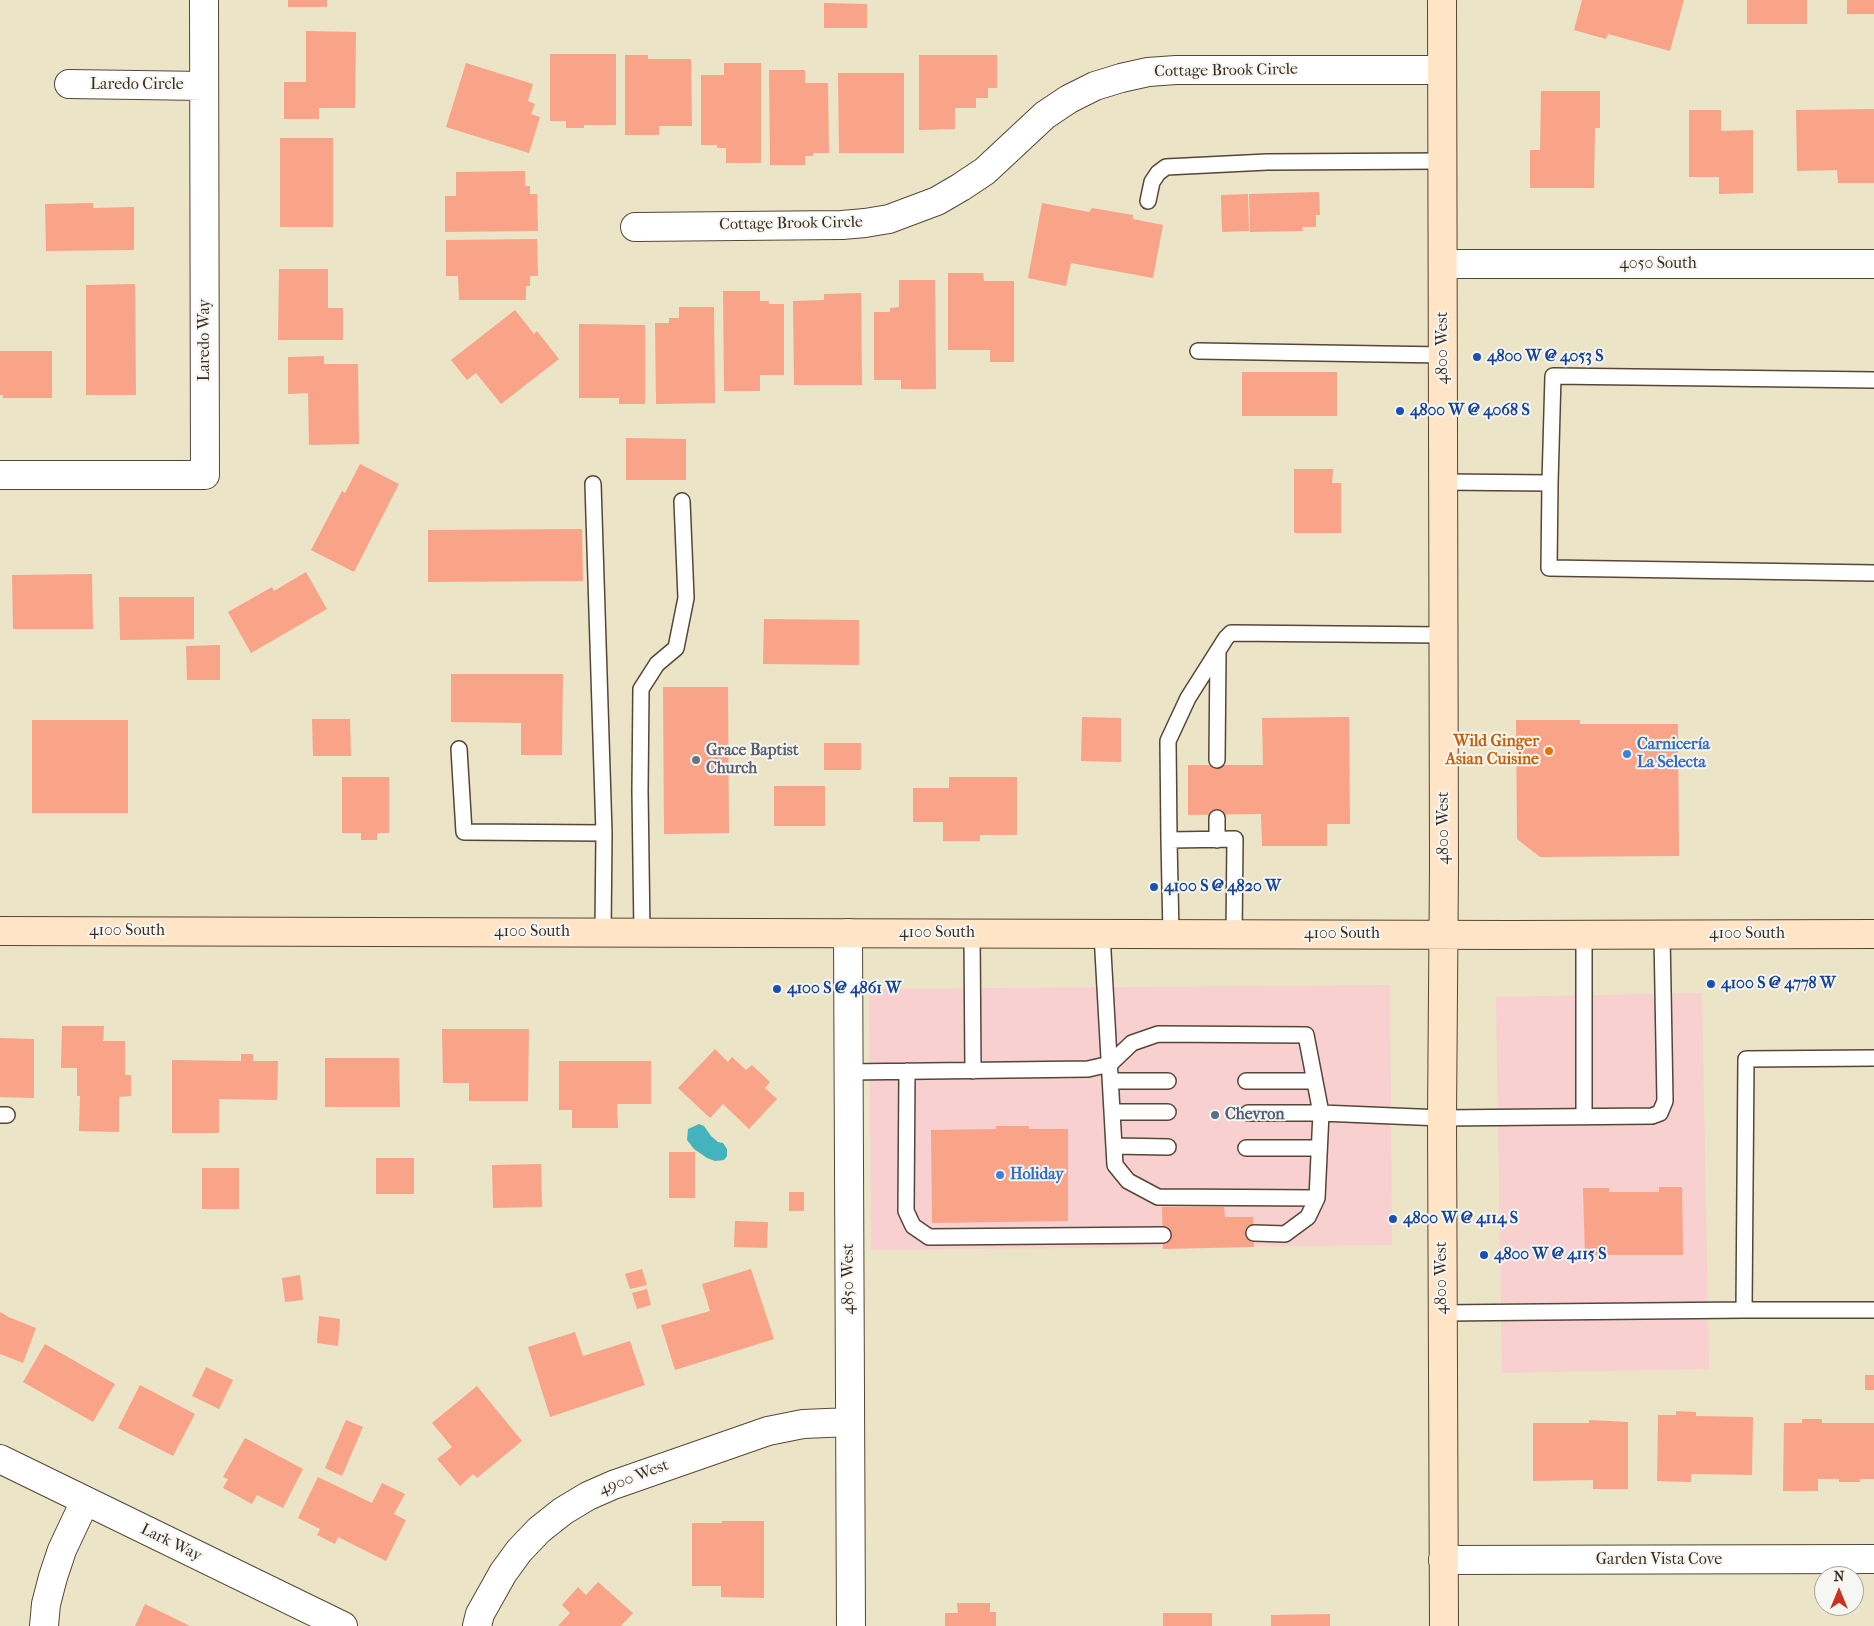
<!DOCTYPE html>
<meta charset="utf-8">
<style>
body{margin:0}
#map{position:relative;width:1874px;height:1626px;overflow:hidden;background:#ece4c6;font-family:"IM FELL French Canon",serif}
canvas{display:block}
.north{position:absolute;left:1814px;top:1566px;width:50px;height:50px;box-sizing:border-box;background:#f6f6f2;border:1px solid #aba49d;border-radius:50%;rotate:0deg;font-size:14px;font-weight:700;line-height:20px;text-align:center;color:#3b2a1e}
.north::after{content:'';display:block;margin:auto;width:18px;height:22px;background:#c8321e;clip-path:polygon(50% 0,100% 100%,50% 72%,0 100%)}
</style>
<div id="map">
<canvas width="1874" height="1626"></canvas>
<div class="north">N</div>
</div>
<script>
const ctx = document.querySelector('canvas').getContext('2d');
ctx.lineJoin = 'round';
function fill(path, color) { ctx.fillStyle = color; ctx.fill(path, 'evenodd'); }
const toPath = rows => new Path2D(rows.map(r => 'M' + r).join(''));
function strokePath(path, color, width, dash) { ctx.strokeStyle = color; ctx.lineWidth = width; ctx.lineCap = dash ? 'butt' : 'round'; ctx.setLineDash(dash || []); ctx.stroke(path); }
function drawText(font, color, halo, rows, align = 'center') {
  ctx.font = font + ' "IM FELL French Canon",serif'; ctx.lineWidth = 4; ctx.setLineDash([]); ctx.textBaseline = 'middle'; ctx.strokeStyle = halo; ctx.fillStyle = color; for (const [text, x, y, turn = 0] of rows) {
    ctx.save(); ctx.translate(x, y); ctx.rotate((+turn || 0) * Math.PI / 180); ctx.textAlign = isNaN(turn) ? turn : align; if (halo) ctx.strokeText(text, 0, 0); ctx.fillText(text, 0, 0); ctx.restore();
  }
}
const built = toPath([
 [1390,985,1392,1245,871,1250,869,989],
 [1702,993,1709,1369,1502,1373,1496,997]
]);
const water = toPath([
 [699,1124,704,1126,711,1136,718,1142,723,1143,727,1149,727,1156,724,1160,715,1161,707,1158,694,1149,687,1140,688,1129]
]);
const building = toPath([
 [288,0,327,0,327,7,288,7],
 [1582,0,1684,0,1670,51,1608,34,1606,39,1574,30],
 [1747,0,1807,0,1807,24,1747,24],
 [1847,0,1874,0,1874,14,1847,14],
 [824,3,867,4,867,28,824,28],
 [306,31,356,32,355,108,319,108,319,119,284,119,284,82,306,82],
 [550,54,616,54,616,125,584,125,584,128,566,128,566,121,550,121],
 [625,55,648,55,648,59,691,59,692,126,659,126,659,135,625,135],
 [919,55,997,55,997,88,988,88,988,98,976,98,976,108,955,108,955,129,919,130],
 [466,63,533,84,528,101,535,104,531,114,540,117,529,153,446,127],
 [724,63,761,63,761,163,726,163,726,148,717,148,717,145,701,145,701,75,724,75],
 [769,70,805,70,805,83,828,83,829,153,813,153,813,156,805,156,805,165,770,165],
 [838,73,904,73,904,153,839,153],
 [1541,91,1600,91,1600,128,1595,128,1594,188,1530,188,1530,150,1540,150],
 [1874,109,1874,183,1838,183,1837,170,1797,171,1796,110],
 [1689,110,1721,110,1721,131,1753,130,1753,193,1719,194,1719,177,1689,177],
 [280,138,333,138,333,227,280,227],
 [525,171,525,186,530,186,530,194,537,194,538,231,445,232,445,196,456,196,456,172],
 [1319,192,1320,215,1316,215,1316,227,1302,227,1303,231,1250,232,1249,194],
 [1248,194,1249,231,1222,232,1221,195],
 [93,203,93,208,134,207,134,250,46,251,45,204],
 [1042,203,1089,212,1092,208,1133,215,1133,219,1163,225,1153,278,1071,263,1066,286,1028,278],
 [537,239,538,276,530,276,530,286,526,286,526,300,459,300,458,276,446,276,446,240],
 [279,269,328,269,328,308,343,308,343,340,278,340],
 [948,273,983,273,984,281,1014,281,1014,362,990,362,990,350,948,350],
 [899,280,935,280,936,389,901,389,901,380,874,380,874,312,890,312,890,308,899,307],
 [135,284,136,395,86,395,86,285],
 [723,291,760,291,760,301,769,301,769,304,784,304,784,375,760,375,760,391,724,391],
 [861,293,862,385,794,385,793,301,824,300,824,294],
 [679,307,714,307,715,403,656,404,655,323,669,323,669,318,679,318],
 [515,310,534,334,537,331,559,359,501,404,476,373,467,380,451,360],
 [579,324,645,325,645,404,619,404,619,398,579,398],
 [0,351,52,351,52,398,3,398,3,395,0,395],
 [324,356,324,364,358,364,359,444,309,445,308,393,288,394,288,357],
 [1242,372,1337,372,1337,416,1242,416],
 [626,438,686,439,686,480,626,480],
 [360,464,399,484,354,572,311,550,342,491,345,493],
 [1294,469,1333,469,1332,483,1341,483,1341,533,1294,533],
 [582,529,583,581,428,582,428,530],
 [306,572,327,609,251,653,228,612,272,587,274,591],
 [92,574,93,629,13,629,12,575],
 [119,597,194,597,194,639,120,640],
 [764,619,859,620,859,665,763,664],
 [220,645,220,680,187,680,186,646],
 [451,674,563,674,562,755,521,755,521,723,451,722],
 [663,687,728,687,729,833,664,834],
 [1082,717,1121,718,1121,762,1081,761],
 [1349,717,1350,824,1327,824,1327,846,1262,846,1261,814,1188,815,1188,765,1263,765,1262,718],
 [312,719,350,719,351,756,313,756],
 [32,720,128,720,128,813,32,813],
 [1516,720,1580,720,1580,724,1678,724,1679,856,1540,857,1517,839],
 [824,743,861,743,861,770,824,770],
 [342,777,389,777,389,833,377,833,377,840,361,840,361,833,342,833],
 [949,777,1017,777,1017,835,980,835,980,841,943,841,943,822,913,822,913,788,949,788],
 [774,786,825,786,825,826,774,826],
 [62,1026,104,1026,103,1041,125,1041,125,1075,131,1075,131,1096,119,1097,119,1132,79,1131,80,1096,77,1096,77,1068,61,1068],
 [442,1029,529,1029,528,1101,469,1101,469,1083,443,1083],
 [0,1038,34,1039,34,1098,0,1097],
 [715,1049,728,1062,732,1057,746,1070,752,1065,770,1082,765,1088,777,1099,749,1129,723,1104,710,1118,678,1088],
 [241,1054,253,1054,253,1061,278,1061,277,1100,219,1099,219,1133,172,1133,172,1060,241,1061],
 [325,1058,399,1058,400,1107,325,1107],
 [559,1061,651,1061,651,1104,617,1104,618,1128,572,1128,572,1110,559,1110],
 [996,1126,1029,1126,1029,1129,1068,1129,1068,1221,932,1223,931,1130,996,1129],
 [669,1152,695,1152,695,1198,669,1198],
 [376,1158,414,1158,414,1194,376,1194],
 [541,1164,542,1207,493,1208,492,1165],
 [202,1168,239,1168,239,1209,202,1209],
 [1659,1187,1682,1187,1683,1255,1585,1255,1583,1188,1609,1188,1609,1192,1659,1192],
 [789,1192,804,1192,804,1211,789,1211],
 [1162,1207,1224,1207,1225,1217,1253,1217,1254,1247,1163,1249],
 [735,1221,768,1222,767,1248,734,1247],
 [642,1269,647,1285,630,1289,625,1274],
 [751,1269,774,1339,675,1370,661,1325,710,1311,702,1284],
 [300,1275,303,1300,285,1302,282,1278],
 [647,1289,651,1305,637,1309,632,1293],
 [0,1312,6,1315,6,1316,36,1328,23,1363,0,1354],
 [319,1316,340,1319,338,1346,317,1343],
 [575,1332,583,1356,630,1341,645,1385,550,1417,528,1347],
 [45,1344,115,1384,93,1422,23,1382],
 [206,1367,233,1380,219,1409,192,1396],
 [1865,1375,1874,1375,1874,1390,1865,1390],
 [140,1385,195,1414,173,1456,118,1428],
 [477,1386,522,1441,477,1478,473,1474,460,1486,437,1459,452,1447,432,1423],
 [1676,1411,1696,1412,1696,1416,1753,1417,1752,1475,1691,1474,1691,1482,1657,1481,1658,1415,1676,1415],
 [1802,1419,1822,1419,1822,1423,1874,1423,1874,1479,1860,1479,1860,1482,1839,1482,1839,1479,1818,1479,1818,1491,1783,1491,1784,1423,1802,1423],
 [346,1420,363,1427,342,1476,325,1468],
 [1589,1420,1628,1422,1628,1489,1593,1489,1593,1480,1533,1481,1533,1423,1589,1423],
 [245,1438,303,1469,283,1508,257,1495,252,1504,223,1488,228,1479,223,1477],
 [318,1477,372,1503,382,1483,405,1494,394,1514,406,1520,386,1561,338,1537,335,1544,317,1535,320,1529,298,1518],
 [722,1521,764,1521,764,1598,721,1597,721,1586,692,1586,692,1523,722,1523],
 [598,1582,633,1613,621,1626,558,1626,570,1613,562,1605,578,1587,586,1595],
 [957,1603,990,1603,990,1612,996,1612,996,1626,945,1626,945,1613,958,1613],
 [145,1604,190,1626,135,1626],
 [1163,1613,1212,1613,1212,1626,1163,1626],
 [1330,1614,1330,1626,1271,1626,1271,1615]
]);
const service = toPath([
 [1148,201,1152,182,1158,173,1166,167,1267,162,1442,161],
 [1198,351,1443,355],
 [1443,482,1550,483,1553,376,1874,380],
 [1550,483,1549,568,1874,573],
 [593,484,604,833,603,932],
 [459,749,464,832,604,833],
 [1217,760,1218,652],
 [1217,818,1217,840],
 [1169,840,1171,934],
 [642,933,640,791,641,689,657,664,676,648,686,598,682,501],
 [972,934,973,1071],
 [1102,934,1115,1165,1128,1181,1158,1197,1317,1198,1321,1113,1248,1113],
 [1234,934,1235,839,1169,840,1168,741,1188,698,1226,638,1231,633,1443,635],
 [1584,935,1584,1117],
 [907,1071,906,1211,913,1226,929,1237,1163,1235],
 [848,1072,1088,1069,1110,1064,1132,1043,1158,1034,1306,1035,1321,1113,1442,1118,1652,1116,1660,1113,1665,1101,1662,935],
 [1111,1081,1168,1081],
 [1246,1081,1315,1081],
 [1113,1112,1168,1112],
 [0,1115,7,1115],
 [1115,1146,1168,1147],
 [1246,1148,1319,1148],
 [1254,1233,1285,1234,1308,1217,1317,1198],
 [1744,1310,1874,1310],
 [1443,1313,1744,1310,1746,1059,1874,1058]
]);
const minor = toPath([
 [69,84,204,86],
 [635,227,842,225,865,223,889,219,937,201,961,187,985,171,1045,115,1069,99,1095,86,1121,78,1148,72,1176,70,1442,70],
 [1443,264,1874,264],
 [0,475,205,475,204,0],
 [848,933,851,1626],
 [0,1459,343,1626],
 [1443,1560,1874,1559],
 [44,1626,46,1604,53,1577,62,1550,85,1501],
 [477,1626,480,1614,503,1573,519,1551,539,1530,563,1511,588,1496,613,1485,768,1431,803,1424,850,1422]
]);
const secondary = toPath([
 [1442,0,1444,866,1442,1118,1444,1626],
 [0,931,1510,935,1874,934]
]);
const markers = [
 [1477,357,5,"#1a4fb4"],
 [1400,411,5,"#1a4fb4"],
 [1549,751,5,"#e8710a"],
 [1627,754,5,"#3f7fe0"],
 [696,760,5,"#6b7280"],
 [1154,887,5,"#1a4fb4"],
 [1711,984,5,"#1a4fb4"],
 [777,989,5,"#1a4fb4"],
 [1215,1115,5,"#5c6f8a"],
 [1000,1175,5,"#3f7fe0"],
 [1393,1219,5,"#1a4fb4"],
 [1484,1255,5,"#1a4fb4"]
];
const streetNames = [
 ["Cottage Brook Circle",1226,71,-1],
 ["Laredo Circle",137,85],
 ["Cottage Brook Circle",791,224,-1],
 ["4050 South",1658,264],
 ["Laredo Way",205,340,-90],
 ["4800 West",1443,348,-90],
 ["4800 West",1444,828,-90],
 ["4100 South",127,931],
 ["4100 South",532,932],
 ["4100 South",937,933],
 ["4100 South",1342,934],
 ["4100 South",1747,934],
 ["4800 West",1442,1278,-90],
 ["4850 West",849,1279,-90],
 ["4900 West",634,1478,-21],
 ["Lark Way",171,1543,26],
 ["Garden Vista Cove",1659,1560]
];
const transitNames = [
 ["4800 W @ 4053 S",1487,357],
 ["4800 W @ 4068 S",1410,411],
 ["4100 S @ 4820 W",1164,887],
 ["4100 S @ 4778 W",1721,984],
 ["4100 S @ 4861 W",787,989],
 ["4800 W @ 4114 S",1403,1219],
 ["4800 W @ 4115 S",1494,1255]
];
const foodNames = [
 ["Wild Ginger",1539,742],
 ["Asian Cuisine",1539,760]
];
const shopNames = [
 ["Carnicería",1637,745],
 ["La Selecta",1637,763],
 ["Holiday",1010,1175]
];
const worshipNames = [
 ["Grace Baptist",706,751],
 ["Church",706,769]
];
const serviceNames = [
 ["Chevron",1225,1115]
];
fill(built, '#f7d0cf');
fill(water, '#44b3be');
fill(building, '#f9a389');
strokePath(service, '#564637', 18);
strokePath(minor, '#564637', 30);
strokePath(secondary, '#564637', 30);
strokePath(service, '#fff', 15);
strokePath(minor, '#fff', 28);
strokePath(secondary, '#ffe4c6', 28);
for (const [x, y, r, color] of markers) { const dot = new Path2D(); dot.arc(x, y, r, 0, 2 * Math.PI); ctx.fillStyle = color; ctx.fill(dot); strokePath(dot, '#f6f6f2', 2); }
drawText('16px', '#3b2a1e', '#f6f6f2', streetNames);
drawText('bold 16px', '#164399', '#f6f6f2', transitNames, 'left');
drawText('bold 16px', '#c56008', '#f6f6f2', foodNames, 'right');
drawText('bold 16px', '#366cbe', '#f6f6f2', shopNames, 'left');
drawText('bold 16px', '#5b616d', '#f6f6f2', worshipNames, 'left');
drawText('bold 16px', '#4e5e75', '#f6f6f2', serviceNames, 'left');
</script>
